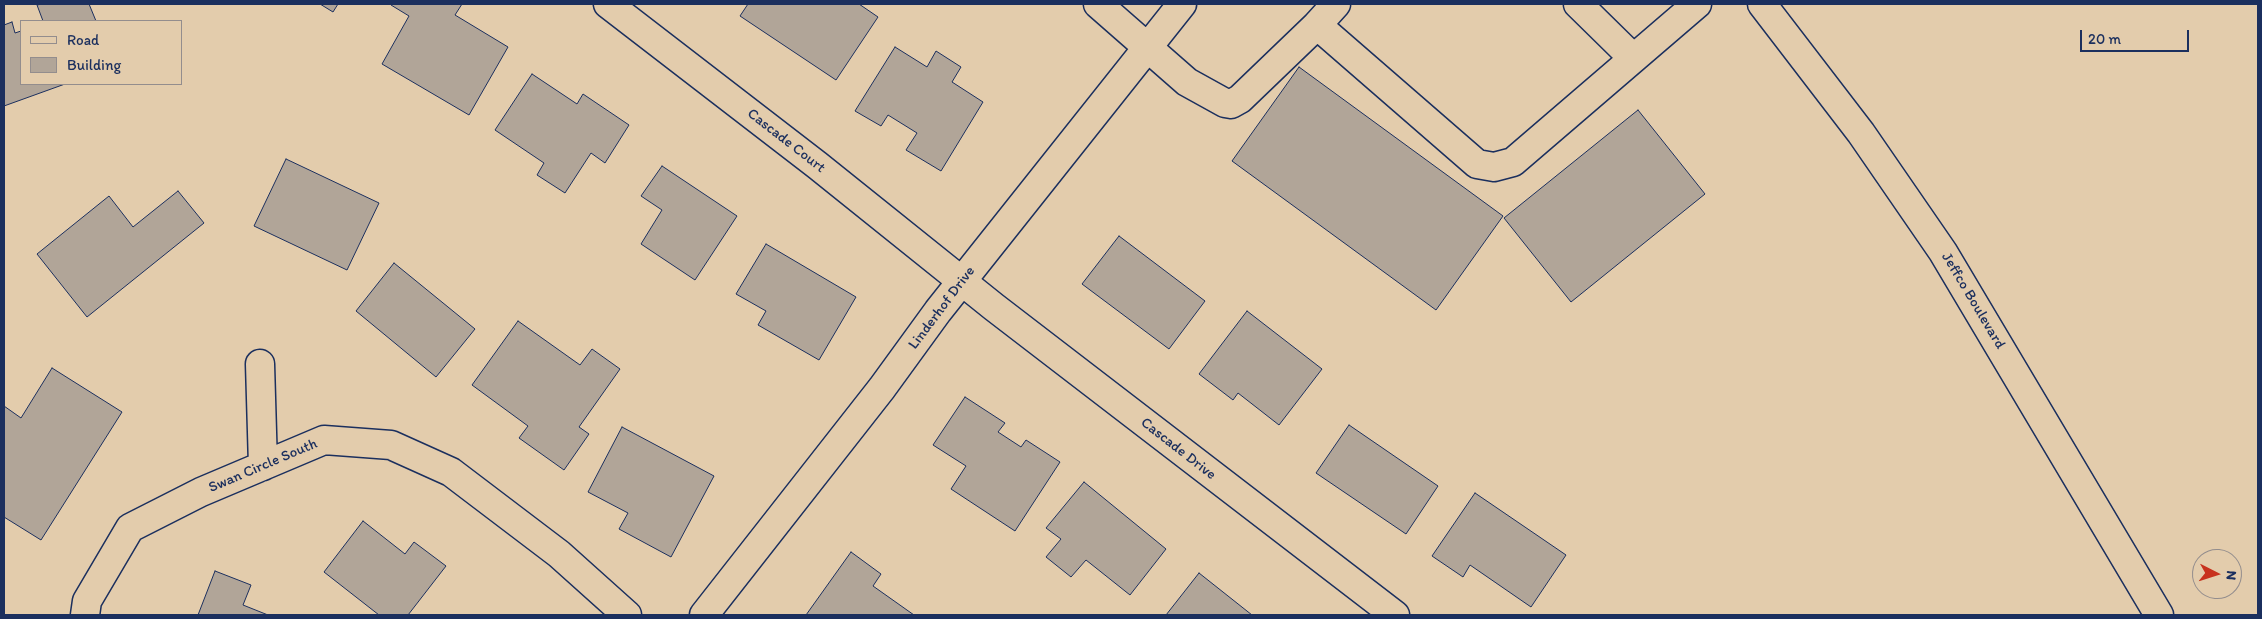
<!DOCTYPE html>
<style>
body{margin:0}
#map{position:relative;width:2262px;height:619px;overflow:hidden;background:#e3ccac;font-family:Itim,sans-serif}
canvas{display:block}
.frame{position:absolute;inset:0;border:5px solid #1b2f5e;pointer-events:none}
.legend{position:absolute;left:20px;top:20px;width:162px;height:65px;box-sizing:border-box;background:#e3ccac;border:1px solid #938d8d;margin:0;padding:6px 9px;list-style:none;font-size:15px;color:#1b2f5e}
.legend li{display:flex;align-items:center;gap:10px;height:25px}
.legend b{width:25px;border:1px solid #938d8d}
.north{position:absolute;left:2192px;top:549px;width:50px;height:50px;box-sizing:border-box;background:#e3ccac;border:1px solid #938d8d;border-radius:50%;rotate:95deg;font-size:14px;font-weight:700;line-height:20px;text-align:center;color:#1b2f5e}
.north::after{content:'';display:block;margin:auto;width:18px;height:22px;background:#c8321e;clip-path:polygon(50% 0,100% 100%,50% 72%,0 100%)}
.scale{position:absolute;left:2080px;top:30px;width:109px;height:22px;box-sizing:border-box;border:2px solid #1b2f5e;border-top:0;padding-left:6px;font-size:15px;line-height:18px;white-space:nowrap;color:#1b2f5e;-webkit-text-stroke:4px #e3ccac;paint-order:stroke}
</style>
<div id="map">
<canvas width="2262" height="619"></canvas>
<div class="frame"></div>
<ul class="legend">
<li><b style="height:6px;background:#e3ccac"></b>Road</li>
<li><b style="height:14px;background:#b1a598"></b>Building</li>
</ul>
<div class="north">N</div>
<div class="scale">20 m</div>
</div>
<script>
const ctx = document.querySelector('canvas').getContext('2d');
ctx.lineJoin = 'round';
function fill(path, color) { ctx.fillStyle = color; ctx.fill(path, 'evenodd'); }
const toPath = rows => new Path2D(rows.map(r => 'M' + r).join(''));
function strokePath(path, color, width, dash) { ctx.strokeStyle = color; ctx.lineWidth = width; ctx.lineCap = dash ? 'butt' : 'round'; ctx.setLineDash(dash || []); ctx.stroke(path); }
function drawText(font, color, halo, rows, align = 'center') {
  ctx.font = font + ' Itim,sans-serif'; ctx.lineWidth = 4.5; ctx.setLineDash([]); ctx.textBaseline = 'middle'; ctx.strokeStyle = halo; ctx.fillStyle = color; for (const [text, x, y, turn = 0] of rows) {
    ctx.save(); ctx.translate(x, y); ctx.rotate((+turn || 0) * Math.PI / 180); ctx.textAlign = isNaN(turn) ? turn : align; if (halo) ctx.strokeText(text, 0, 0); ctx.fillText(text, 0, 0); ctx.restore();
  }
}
const building = toPath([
 [42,4,89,4,96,21,43,21,37,5,42,4],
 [320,4,338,4,333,12,320,4],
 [392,4,462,4,455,15,508,47,469,115,382,64,409,16,391,5,392,4],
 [748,4,859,4,878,17,836,80,740,16,748,4],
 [12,22,15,33,21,31,21,84,65,84,4,106,4,25,12,22],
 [895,47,927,67,936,51,961,67,952,82,983,102,941,171,906,150,917,133,888,115,881,126,855,111,895,47],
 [1299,67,1503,216,1436,310,1232,161,1299,67],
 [532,74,577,104,583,94,629,125,605,163,591,153,565,193,537,175,544,163,495,130,532,74],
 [1638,110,1705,194,1571,302,1504,218,1638,110],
 [286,159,379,203,347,270,254,226,286,159],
 [662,166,737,216,695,280,641,244,662,210,641,196,662,166],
 [178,191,204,223,87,317,37,254,109,196,133,227,178,191],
 [1119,236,1205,301,1169,349,1082,284,1119,236],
 [766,244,856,297,819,360,758,325,766,311,736,294,766,244],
 [394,263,475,329,436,377,356,311,394,263],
 [1247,311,1322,369,1279,425,1238,393,1233,400,1199,374,1247,311],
 [518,321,580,365,592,349,620,369,579,427,589,434,564,470,519,438,528,426,472,385,518,321],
 [52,368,122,412,41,540,4,517,4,406,21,418,52,368],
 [965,397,1005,423,998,432,1021,447,1026,440,1060,462,1015,531,951,489,966,466,933,445,965,397],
 [1349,425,1438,486,1406,534,1316,473,1349,425],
 [622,427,714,476,671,557,619,529,628,513,588,492,622,427],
 [1084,482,1166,549,1130,595,1086,560,1071,577,1046,557,1061,539,1046,528,1084,482],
 [1475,493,1566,555,1531,607,1470,565,1463,577,1432,556,1475,493],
 [363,521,405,554,414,542,446,566,408,615,379,615,324,572,363,521],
 [851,552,881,574,873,586,914,615,806,615,851,552],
 [215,571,251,585,243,605,268,615,198,615,215,571],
 [1199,573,1252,615,1166,615,1199,573]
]);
const minor = toPath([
 [608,4,817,165,994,307,1395,615],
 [1098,4,1187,82,1225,103,1231,104,1240,99,1317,25,1477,164,1494,167,1513,162,1697,4],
 [1578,4,1633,58],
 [1317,25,1336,4],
 [260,364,263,466],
 [85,615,87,601,130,528,201,492,324,440,391,445,451,472,559,554,627,615],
 [704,615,882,388,938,311,1182,4]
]);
const major = toPath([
 [1762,4,1861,133,1943,252,2159,615]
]);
const streetNames = [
 ["Cascade Court",786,141,38],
 ["Jeffco Boulevard",1973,301,59],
 ["Linderhof Drive",942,308,-53],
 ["Cascade Drive",1178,449,38],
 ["Swan Circle South",263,466,-23]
];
fill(building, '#b1a598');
strokePath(building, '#1b2f5e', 1);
strokePath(minor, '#1b2f5e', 31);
strokePath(major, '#1b2f5e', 31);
strokePath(minor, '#e3ccac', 28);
strokePath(major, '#e3ccac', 28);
drawText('15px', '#1b2f5e', '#e3ccac', streetNames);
</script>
